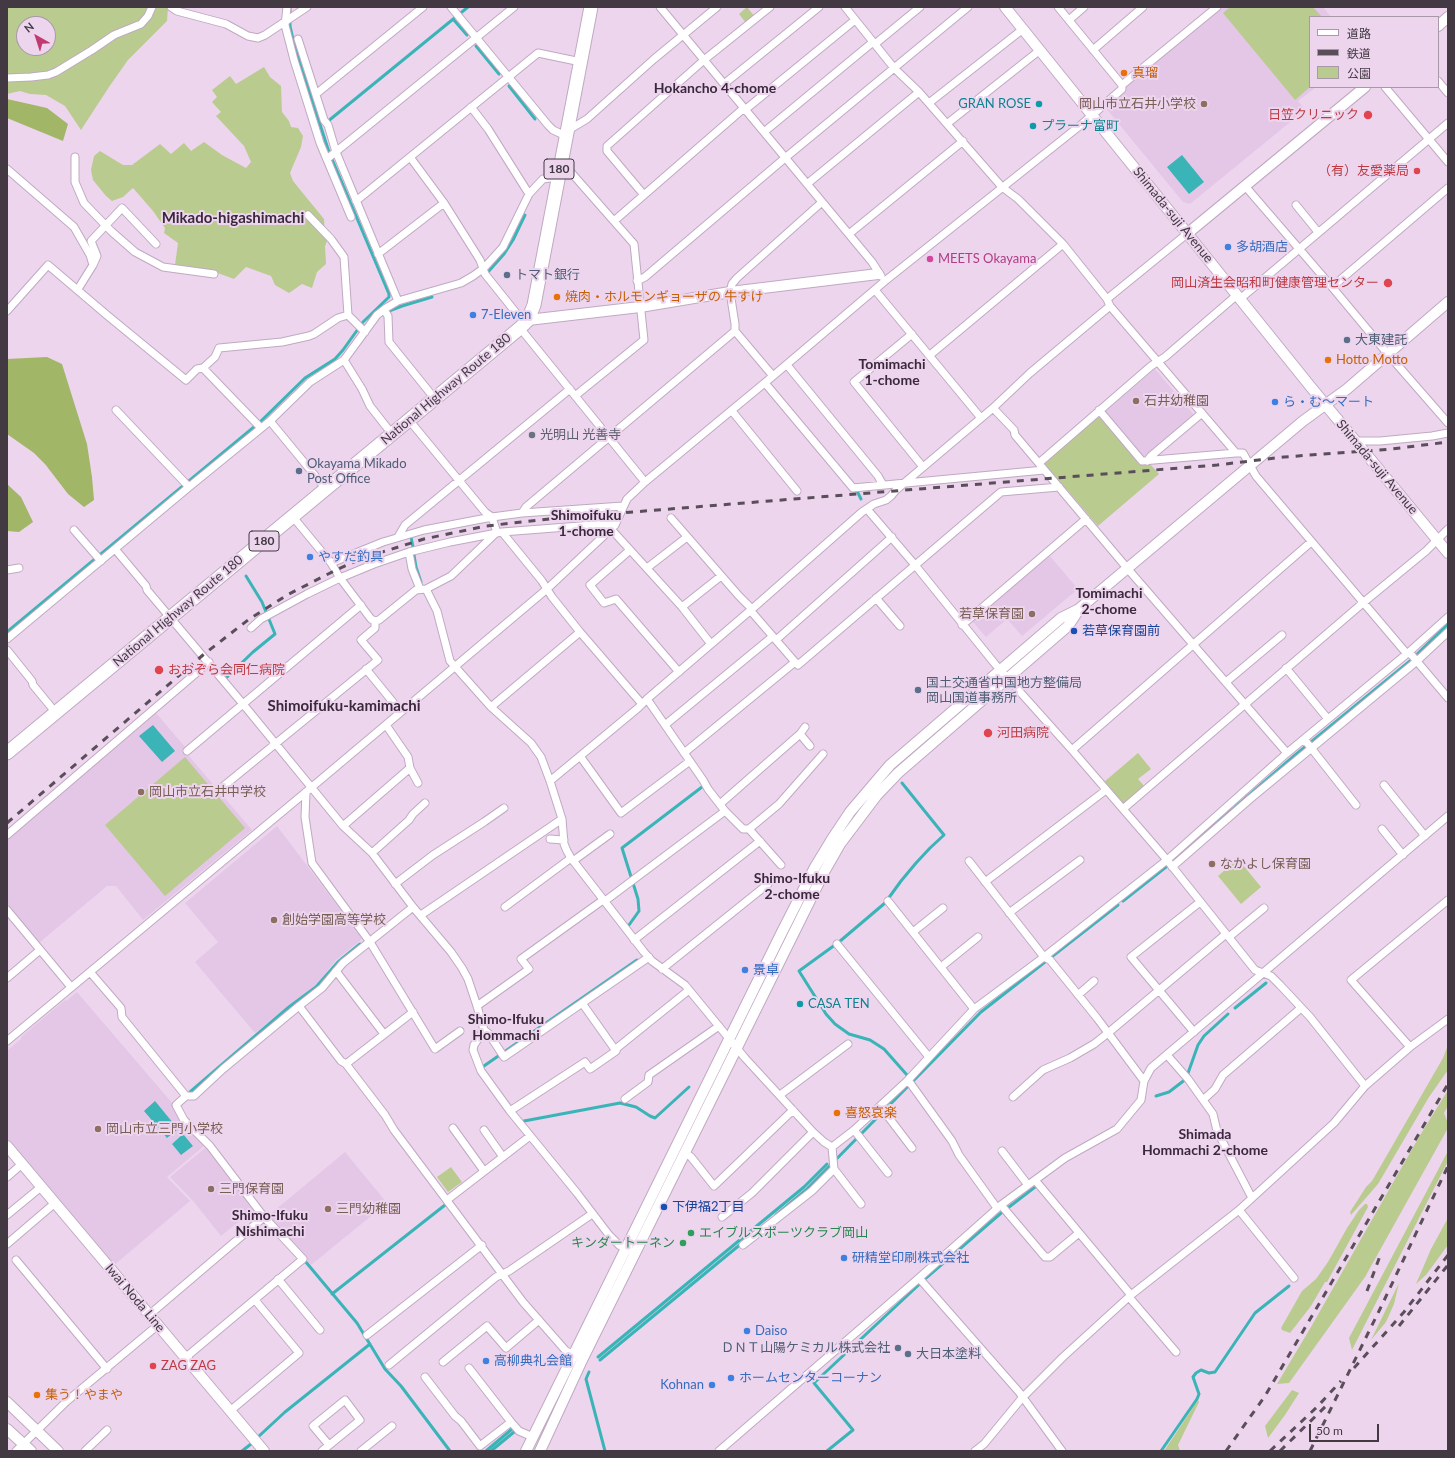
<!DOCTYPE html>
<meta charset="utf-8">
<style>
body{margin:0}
#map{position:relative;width:1455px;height:1458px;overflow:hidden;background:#edd5ee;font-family:Lato,"Noto Sans JP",sans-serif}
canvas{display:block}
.frame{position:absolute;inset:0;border:8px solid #423943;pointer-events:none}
.legend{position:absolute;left:1309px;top:16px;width:130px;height:72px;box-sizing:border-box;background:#edd5ee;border:1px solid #a997aa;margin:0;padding:5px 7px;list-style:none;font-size:12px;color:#423943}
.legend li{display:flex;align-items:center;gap:8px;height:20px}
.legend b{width:20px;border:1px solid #a997aa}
.north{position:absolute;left:16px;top:16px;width:40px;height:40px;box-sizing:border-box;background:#edd5ee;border:1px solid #a997aa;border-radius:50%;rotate:321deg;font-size:11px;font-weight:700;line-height:16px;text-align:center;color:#423943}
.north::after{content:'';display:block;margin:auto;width:14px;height:18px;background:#c33972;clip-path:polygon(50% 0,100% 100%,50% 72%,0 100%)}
.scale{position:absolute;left:1309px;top:1424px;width:70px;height:18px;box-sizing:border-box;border:2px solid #423943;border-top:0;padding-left:5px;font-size:12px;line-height:14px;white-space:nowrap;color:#423943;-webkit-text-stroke:3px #edd5ee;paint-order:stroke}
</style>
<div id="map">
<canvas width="1455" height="1458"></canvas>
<div class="frame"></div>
<ul class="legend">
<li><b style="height:5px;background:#fff"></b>道路</li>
<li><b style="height:5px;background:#594e5a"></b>鉄道</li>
<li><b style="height:11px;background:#bacb90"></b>公園</li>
</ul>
<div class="north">N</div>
<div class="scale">50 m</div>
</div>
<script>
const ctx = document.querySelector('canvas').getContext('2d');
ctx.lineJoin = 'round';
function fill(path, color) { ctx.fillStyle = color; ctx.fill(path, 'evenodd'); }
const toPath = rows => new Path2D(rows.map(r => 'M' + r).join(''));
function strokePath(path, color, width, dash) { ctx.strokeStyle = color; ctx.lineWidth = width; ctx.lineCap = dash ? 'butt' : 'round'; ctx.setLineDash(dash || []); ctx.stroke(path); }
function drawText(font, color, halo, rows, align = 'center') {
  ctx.font = font + ' Lato,"Noto Sans JP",sans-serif'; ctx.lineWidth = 4; ctx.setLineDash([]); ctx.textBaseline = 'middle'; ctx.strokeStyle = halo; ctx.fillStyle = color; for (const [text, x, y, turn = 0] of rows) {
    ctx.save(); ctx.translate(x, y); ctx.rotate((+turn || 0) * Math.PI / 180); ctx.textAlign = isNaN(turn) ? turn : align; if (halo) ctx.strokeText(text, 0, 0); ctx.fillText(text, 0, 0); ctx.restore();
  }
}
const built = toPath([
 [1223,7,1323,7,1331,17,1310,17,1310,87,1316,87,1298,101,1305,110,1190,204,1183,202,1105,107,1126,89,1126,86],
 [1155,369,1194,415,1144,457,1106,413,1106,411],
 [1049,555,1078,589,1022,636,1007,619,986,637,972,621],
 [156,713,186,748,188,755,252,830,143,920,116,886,107,886,39,943,7,904,7,839],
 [277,826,362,938,361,940,336,960,316,985,255,1033,195,962,218,942,185,903],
 [77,992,173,1104,172,1105,181,1121,204,1146,167,1177,190,1201,113,1266,7,1138,7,1051,21,1039,21,1037,65,1000,66,1001],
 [205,1148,209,1149,255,1208,221,1236,194,1202,170,1177],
 [345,1152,387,1203,311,1265,268,1216]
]);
const green = toPath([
 [7,7,168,7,167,21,128,60,109,87,81,130,65,106,46,95,30,94,20,91,7,94],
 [24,24,48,24,48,48,24,48],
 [747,7,755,17,746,23,739,14],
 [1230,7,1313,7,1322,17,1310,17,1310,87,1295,100,1223,13],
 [264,67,270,77,281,86,282,112,289,121,291,127,298,128,303,136,301,147,290,173,293,181,324,219,325,235,328,239,325,246,326,264,317,272,312,288,302,284,289,293,275,285,271,276,246,267,234,279,215,272,175,265,178,243,164,233,165,228,153,211,133,188,123,197,112,201,106,196,93,180,91,170,94,156,100,151,123,165,132,165,160,144,171,154,184,143,191,151,204,142,222,155,246,168,251,162,244,146,216,116,221,112,212,102,217,97,212,90,230,76,236,84],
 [1098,417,1102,418,1140,465,1150,464,1159,474,1098,526,1044,463],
 [1138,753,1151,769,1138,779,1144,786,1122,805,1104,782],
 [185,757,245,828,165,896,105,825],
 [1238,859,1261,887,1241,904,1218,876],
 [1448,1045,1448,1070,1429,1097,1378,1184,1351,1215,1350,1212,1366,1187,1372,1181,1443,1058],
 [1448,1090,1448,1106,1444,1113,1448,1123,1448,1128,1365,1277,1289,1383,1277,1384,1311,1327,1419,1137],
 [1448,1151,1448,1161,1352,1350,1349,1338],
 [451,1167,462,1182,448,1192,437,1177],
 [1365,1204,1367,1204,1368,1207,1327,1282,1325,1282,1311,1306,1290,1333,1282,1330,1281,1328,1302,1291,1316,1279,1328,1262,1347,1228,1359,1210],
 [1448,1218,1448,1245,1426,1275,1416,1284,1431,1249],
 [1399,1283,1394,1304,1386,1322,1371,1340],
 [1292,1390,1299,1393,1285,1415,1268,1438,1265,1426],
 [1198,1400,1199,1402,1178,1445,1180,1451,1164,1451]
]);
const forest = toPath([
 [7,99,47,108,68,124,63,141,7,118],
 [47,357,62,364,87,444,92,477,94,500,84,507,68,494,45,464,34,453,7,434,7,359],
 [7,484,21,497,33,522,19,532,7,531]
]);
const water = toPath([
 [1182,155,1204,182,1189,194,1167,167],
 [153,725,175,751,162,762,139,736],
 [155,1101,178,1129,167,1138,144,1111],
 [183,1134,193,1146,181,1155,172,1144]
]);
const stream = toPath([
 [453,19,467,35],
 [476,46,499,74],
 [509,86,535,119],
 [327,122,468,7],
 [488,272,504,254,513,240,525,215],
 [389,311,402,306,432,297],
 [857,491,861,499],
 [411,537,413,547],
 [414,555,416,567,421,582],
 [7,632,260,422,305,378,335,359,343,350,363,322,389,297,389,294,329,152,295,48,290,26,290,7],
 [226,678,253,652,275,634,262,602,246,576],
 [902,783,944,835,930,848,916,863,901,881,885,903,839,942,799,971,826,1014,835,1024,849,1034,870,1040,884,1049,907,1075],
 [1177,858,1294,756,1410,661,1448,624],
 [1123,901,1166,867],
 [629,925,639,911,638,899,622,848,702,787],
 [1235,1008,1266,983],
 [481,1068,637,960],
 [1187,1076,1198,1045,1204,1036,1228,1014],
 [190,1092,289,1007,316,987,338,962,360,944],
 [1156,1096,1169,1092,1186,1079],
 [524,1121,620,1103,636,1107,650,1116,655,1118,689,1087],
 [776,1215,806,1190,981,1012,1118,905],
 [305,1261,357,1323,385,1369,401,1386,450,1451],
 [332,1294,445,1205],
 [598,1357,804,1187,827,1164],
 [600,1360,742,1243],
 [589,1372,586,1379,605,1451],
 [258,1437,285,1412,370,1344],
 [242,1451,251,1444],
 [486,1451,512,1429],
 [491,1451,514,1432],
 [827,1451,853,1430,814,1383,926,1278,1000,1214,1035,1187],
 [1161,1451,1197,1399,1199,1394,1193,1377,1196,1373,1201,1370,1209,1373,1215,1372,1255,1313,1289,1286]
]);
const street = toPath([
 [171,7,177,11,226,24,248,36,258,38,265,35,307,7],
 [287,7,285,25,294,60,320,143,351,217],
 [451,7,548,125,553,130,566,136],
 [660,7,872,262,881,276],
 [845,7,894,68,919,92,1002,187,1018,199,1063,244,1107,299,1110,306,1236,453,1243,453,1256,476,1407,654],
 [1058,7,1122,85],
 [1069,20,1084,7],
 [298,39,324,120,328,125,336,152,398,301],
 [875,44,920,7],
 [1093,50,1143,7],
 [7,78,31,77,48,75,56,72,92,50,114,35,141,24,148,16,152,7],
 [1438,81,1448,93],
 [724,84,819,7],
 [1385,87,1448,162],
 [316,94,423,7],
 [929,103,1023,29],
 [471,107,488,129,529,194],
 [746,109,855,20],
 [948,123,1040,50],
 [567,131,587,119,654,59,717,7],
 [764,132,873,42],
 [75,157,75,182,84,203,111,231,135,252,163,267,214,274],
 [410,157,444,203,480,260,485,274,517,314,528,320],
 [327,159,514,7],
 [561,161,634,244,644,340,575,396],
 [7,169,74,227,90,255,93,265,78,289],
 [807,184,919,92],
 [1245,186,1332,287,1387,353,1448,423],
 [644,195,607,151,607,146,704,60,770,7],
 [356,201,538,53,581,62],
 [1296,205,1318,232],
 [308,215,331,239,344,257,348,315,365,332],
 [614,221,744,108],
 [849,234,963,141],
 [378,254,444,203],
 [93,265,97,256,91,241,122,208,156,244],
 [637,281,645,277,785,158,968,7],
 [1332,287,1448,188],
 [875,290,981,418],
 [1107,299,1188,233],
 [1240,299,1448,123],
 [384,310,388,316,389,342,435,399],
 [7,311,48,265,108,316,186,380,197,369,203,368,215,357,219,348,282,342,309,336,314,334,338,318,348,315],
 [520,328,645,482],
 [912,334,854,382,923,467],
 [930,355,1063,244],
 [344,360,362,389,370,406,392,434],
 [787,365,878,476,883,485],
 [203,368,261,428],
 [773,376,735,331,735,324,730,292,732,284,737,278,822,202],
 [765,383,853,488,1044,470],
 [993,408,1030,373,1110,306],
 [116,410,189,487],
 [1099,410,1142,461,1236,453],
 [732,411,797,491],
 [409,420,485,512,492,517,497,533],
 [270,421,326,489],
 [1356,441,1380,441,1432,436,1448,433],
 [1147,461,1151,456,1202,413],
 [1039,463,1151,366,1165,357,1237,295],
 [867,509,915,565,995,664,1072,750,1167,860,1255,970,1271,976,1280,985,1310,1017,1365,1086],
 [522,513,623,506],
 [293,517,331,563,340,578,371,619,375,621,379,620,416,590,426,589,451,576,496,533],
 [671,518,739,596,752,609],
 [611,529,682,607,711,644],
 [74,530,101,561],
 [502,532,606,524,615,525],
 [398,537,405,525,570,389],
 [115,549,146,586,147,590,243,704,343,826,372,853,413,907,451,952,462,968,468,979,477,1006,484,1030,489,1034,504,1057,649,957],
 [630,550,590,585,604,603,616,599,679,672],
 [409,552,412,569,420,589],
 [331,563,383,542,424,530,492,517,522,513,526,507,735,331],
 [647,568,687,537],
 [7,570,19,568],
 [426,589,437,611,450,661,491,707,531,743,541,757,550,781,562,819,564,844,567,851,571,858,644,952,652,961,685,985,745,1058,813,1132,824,1142,832,1147],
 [876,598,900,626],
 [682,607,721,576],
 [750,610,795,662,798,665,1001,492,1059,487],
 [962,625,1086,519],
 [251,628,261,619,307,594,340,578,374,564,409,552,450,542,502,532,542,581,552,597,580,632,642,704],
 [7,639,189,487,270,421,310,382,344,360,377,315,386,308,398,301,461,283,473,276,484,268,503,247,529,194,543,179,558,177],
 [776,640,892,537],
 [7,650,32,681,33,685,56,713],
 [1409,652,1448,698],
 [1286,668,1328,719],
 [366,669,401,712],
 [1226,682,1282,635],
 [491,707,580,632],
 [386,725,408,757,410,768,418,783],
 [665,725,772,637],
 [800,734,810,746],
 [1304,739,1356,805],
 [1072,750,1311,542],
 [187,751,361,605],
 [684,753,795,662],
 [580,756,621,813,690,761],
 [550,781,638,708,647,699,752,609,862,512,874,504,886,500,891,496,896,490,993,408,1014,430,1015,435,1127,568,1287,753],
 [1384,785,1425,836],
 [220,789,378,660,361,640,375,628,375,621],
 [306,792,305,817,312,863,370,942,435,1049,460,1031],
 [720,804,800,734,805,727],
 [1123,809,1364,602,1426,551,1448,529],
 [725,811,743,829,749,829,779,804,823,754],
 [343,826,410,768],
 [749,829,781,865],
 [1382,829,1403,855],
 [7,835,209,662],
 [550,839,564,840],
 [372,853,409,820,413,814,425,803],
 [573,861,610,834],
 [969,861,1044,957,1050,960,1097,1018,1144,1081],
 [1172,867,1250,799,1417,661,1448,632],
 [985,882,1106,790],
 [395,884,433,855,484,822,504,808],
 [605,901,725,811,708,789,703,780,647,699],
 [888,901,974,1009],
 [413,907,343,963,322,988,299,1006,341,1061,346,1064,385,1115,394,1130,523,1302,566,1351,577,1355],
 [505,907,571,858],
 [7,910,71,987],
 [1009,913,1080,860],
 [421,915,562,819],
 [913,932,943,908],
 [1229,937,1264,908],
 [634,940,760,841],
 [837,944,929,1057],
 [941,967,978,937],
 [662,969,768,884],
 [336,971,384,1034],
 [90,972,121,1008,122,1017,186,1096,176,1105,184,1120,210,1146,264,1217,303,1259,185,1358],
 [7,978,40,950],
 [1078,995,1094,981],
 [582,1003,616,1051],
 [477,1006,529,969,521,959,603,900],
 [484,1030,474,1045,473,1050,481,1071,510,1111],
 [1194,1032,1131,957,1200,902],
 [7,1041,306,792,547,589,611,529,615,525,627,499,645,482,773,376,885,281,1082,124,1122,89,1122,85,1217,7],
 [1410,1047,1351,980,1448,900],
 [1167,1055,1188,1079,1213,1114,1217,1131,1252,1198],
 [346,1064,413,1012],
 [908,1080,952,1141,959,1155,997,1208],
 [780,1095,848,1044],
 [186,1096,194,1096,223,1069,299,1006],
 [1013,1097,1043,1070,1070,1058,1094,1044,1108,1033,1226,934],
 [625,1099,648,1082,649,1075,719,1026],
 [1203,1100,1215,1089,1223,1075,1301,1008],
 [880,1106,912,1148],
 [453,1128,484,1171],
 [484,1130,503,1157],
 [854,1130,888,1173],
 [832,1147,854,1130,908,1080,974,1009,1044,957,1167,860,1287,753,1409,652,1448,617],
 [1002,1151,1028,1185],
 [685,1153,691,1157,714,1186,793,1110],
 [834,1169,861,1204],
 [7,1177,22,1164],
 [1035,1180,1131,1295],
 [447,1200,530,1136],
 [1001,1205,1045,1257,1050,1257,1079,1233],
 [1239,1210,1294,1278],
 [7,1215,41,1187],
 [722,1217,752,1193,813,1132],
 [7,1244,55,1203],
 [743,1245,812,1191,834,1169,832,1147],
 [629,1250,619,1245,609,1235,577,1193,510,1111,585,1062,590,1069,616,1051,617,1048,689,990],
 [16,1260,107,1369],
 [919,1278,1019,1392,1062,1451],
 [278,1279,320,1330],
 [1129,1297,1176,1352],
 [149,1315,264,1217],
 [367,1335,482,1245],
 [443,1362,487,1326,506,1348,539,1320],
 [389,1365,496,1277,509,1271,592,1214],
 [425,1377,455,1416,461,1421,480,1446,511,1422,469,1368],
 [230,1411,299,1353,255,1300],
 [511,1422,519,1431,533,1437],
 [16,1451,67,1401,158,1325],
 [85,1451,107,1430],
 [322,1451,360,1420,345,1400,313,1426,329,1445],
 [361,1451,392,1426],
 [719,1451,919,1278,1001,1205,1065,1158,1117,1129,1141,1100,1144,1081,1151,1068,1448,816],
 [975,1451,984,1444,1022,1398,1063,1357,1131,1295,1239,1210,1334,1123,1365,1086,1410,1047,1448,1019]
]);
const secondary = toPath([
 [1005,7,1310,386,1448,553],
 [1438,26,1448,17],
 [1188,233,1365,87],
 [528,320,640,307,730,292,878,274],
 [7,1146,264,1451],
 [7,1402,58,1451],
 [7,1429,31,1451],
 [526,1451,781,934,815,867,832,839,850,812,890,765,1061,618,1079,609],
 [540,1451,583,1358,824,872,840,844,877,795,898,773,1068,626,1080,608,1303,421,1347,389,1448,302]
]);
const highway = toPath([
 [7,753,520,328,528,320,534,305,591,7]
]);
const rail = toPath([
 [7,823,203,655,248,620,287,595,336,570,363,558,424,539,486,526,558,518,1217,465,1284,457,1392,449,1448,442],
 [1367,1291,1380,1256],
 [1399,1326,1448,1265],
 [1354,1368,1404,1312,1448,1255],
 [1226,1451,1265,1396,1448,1084],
 [1270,1451,1317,1407,1341,1381],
 [1280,1451,1326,1406],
 [1310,1451,1380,1309,1448,1166]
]);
const markers = [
 [1124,73,4,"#e8710a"],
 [1039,104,4,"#0f9aa8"],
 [1204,104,4,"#8d6e63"],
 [1368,115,5,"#e0444e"],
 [1033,126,4,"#0f9aa8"],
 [1417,171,4,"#e0444e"],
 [1228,247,4,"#3f7fe0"],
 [930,259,4,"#d1479c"],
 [507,275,4,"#5c6f8a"],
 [1388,283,5,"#e0444e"],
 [557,297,4,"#e8710a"],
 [473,315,4,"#3f7fe0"],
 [1347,340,4,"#5c6f8a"],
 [1328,360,4,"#e8710a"],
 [1136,401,4,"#8d6e63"],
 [1275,402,4,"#3f7fe0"],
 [532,435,4,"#6b7280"],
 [299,471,4,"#5c6f8a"],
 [310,557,4,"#3f7fe0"],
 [1032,614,4,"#8d6e63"],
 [1074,631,4,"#1a4fb4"],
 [159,670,5,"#e0444e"],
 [918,690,4,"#5c6f8a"],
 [988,733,5,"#e0444e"],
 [141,792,4,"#8d6e63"],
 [1212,864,4,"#8d6e63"],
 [274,920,4,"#8d6e63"],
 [745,970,4,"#3f7fe0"],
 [800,1004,4,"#0f9aa8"],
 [837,1113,4,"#e8710a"],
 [98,1129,4,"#8d6e63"],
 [211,1189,4,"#8d6e63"],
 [664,1207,4,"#1a4fb4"],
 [328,1209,4,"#8d6e63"],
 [691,1233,4,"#2e9e5b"],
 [683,1243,4,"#2e9e5b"],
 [844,1258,4,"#3f7fe0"],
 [747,1331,4,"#3f7fe0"],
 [898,1348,4,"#5c6f8a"],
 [908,1354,4,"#5c6f8a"],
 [486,1361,4,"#3f7fe0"],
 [153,1366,4,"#e0444e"],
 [731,1378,4,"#3f7fe0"],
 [712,1385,4,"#3f7fe0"],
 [37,1395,4,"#e8710a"]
];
const shields = [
 [559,169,30],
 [264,541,30]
];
const shieldNames = [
 ["180",559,169],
 ["180",264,541]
];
const foodNames = [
 ["真瑠",1132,73],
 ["焼肉・ホルモンギョーザの 牛すけ",565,297],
 ["Hotto Motto",1336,360],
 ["喜怒哀楽",845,1113],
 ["集う！やまや",45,1395]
];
const cultureNames = [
 ["GRAN ROSE",1031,104,"right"],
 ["プラーナ富町",1041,126],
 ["CASA TEN",808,1004]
];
const educationNames = [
 ["岡山市立石井小学校",1196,104,"right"],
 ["石井幼稚園",1144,401],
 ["若草保育園",1024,614,"right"],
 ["岡山市立石井中学校",149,792],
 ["なかよし保育園",1220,864],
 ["創始学園高等学校",282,920],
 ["岡山市立三門小学校",106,1129],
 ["三門保育園",219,1189],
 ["三門幼稚園",336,1209]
];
const healthNames = [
 ["日笠クリニック",1359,115],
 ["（有）友愛薬局",1409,171],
 ["岡山済生会昭和町健康管理センター",1379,283],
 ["おおぞら会同仁病院",168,670,"left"],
 ["河田病院",997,733,"left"],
 ["ZAG ZAG",161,1366,"left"]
];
const streetNames = [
 ["Shimada-suji Avenue",1173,215,51],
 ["National Highway Route 180",446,389,-40],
 ["Shimada-suji Avenue",1377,467,50],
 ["National Highway Route 180",178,611,-40],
 ["Iwai Noda Line",135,1298,50]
];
const shopNames = [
 ["多胡酒店",1236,247],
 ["7-Eleven",481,315],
 ["ら・む〜マート",1283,402],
 ["やすだ釣具",318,557],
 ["景卓",753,970],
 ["研精堂印刷株式会社",852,1258],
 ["Daiso",755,1331],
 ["高柳典礼会館",494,1361],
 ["ホームセンターコーナン",739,1378],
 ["Kohnan",704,1385,"right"]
];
const hotelNames = [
 ["MEETS Okayama",938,259]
];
const serviceNames = [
 ["トマト銀行",515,275],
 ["大東建託",1355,340],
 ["Okayama Mikado",307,464],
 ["Post Office",307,479],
 ["国土交通省中国地方整備局",926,683],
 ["岡山国道事務所",926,698],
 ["ＤＮＴ山陽ケミカル株式会社",890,1348,"right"],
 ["大日本塗料",916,1354]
];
const worshipNames = [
 ["光明山 光善寺",540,435]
];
const transitNames = [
 ["若草保育園前",1082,631],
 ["下伊福2丁目",672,1207]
];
const leisureNames = [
 ["エイブルスポーツクラブ岡山",699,1233],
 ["キンダートーネン",675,1243,"right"]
];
const neighbourhoodNames = [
 ["Hokancho 4-chome",715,88],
 ["Tomimachi",892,364],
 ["1-chome",892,380],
 ["Shimoifuku",586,515],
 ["1-chome",586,531],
 ["Tomimachi",1109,593],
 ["2-chome",1109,609],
 ["Shimo-Ifuku",792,878],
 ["2-chome",792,894],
 ["Shimo-Ifuku",506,1019],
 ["Hommachi",506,1035],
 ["Shimada",1205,1134],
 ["Hommachi 2-chome",1205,1150],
 ["Shimo-Ifuku",270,1215],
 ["Nishimachi",270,1231]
];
const quarterNames = [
 ["Mikado-higashimachi",233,218],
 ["Shimoifuku-kamimachi",344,706]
];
fill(built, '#e4c7e6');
fill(green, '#bacb90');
fill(forest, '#a2b668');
fill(water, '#3ab4b7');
strokePath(stream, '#3ab4b7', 3);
strokePath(street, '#c0a9c2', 9);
strokePath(secondary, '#c0a9c2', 12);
strokePath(highway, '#c0a9c2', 15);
strokePath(street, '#fff', 7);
strokePath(secondary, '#fff', 10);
strokePath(highway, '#fff', 13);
strokePath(rail, '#594e5a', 3, [7, 7]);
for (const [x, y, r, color] of markers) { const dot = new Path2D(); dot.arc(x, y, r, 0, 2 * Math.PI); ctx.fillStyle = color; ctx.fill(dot); strokePath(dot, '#edd5ee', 1.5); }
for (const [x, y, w] of shields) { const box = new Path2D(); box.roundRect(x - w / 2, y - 10, w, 20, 3); ctx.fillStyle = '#edd5ee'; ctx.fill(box); strokePath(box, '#423943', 1); }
drawText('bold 12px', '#423943', null, shieldNames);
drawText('13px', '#c56008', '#edd5ee', foodNames, 'left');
drawText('13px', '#0d838f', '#edd5ee', cultureNames, 'left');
drawText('13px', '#785e54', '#edd5ee', educationNames, 'left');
drawText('13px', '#be3a42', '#edd5ee', healthNames, 'right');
drawText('13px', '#423943', '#edd5ee', streetNames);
drawText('13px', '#366cbe', '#edd5ee', shopNames, 'left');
drawText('13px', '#b23c85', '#edd5ee', hotelNames, 'left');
drawText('13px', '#4e5e75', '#edd5ee', serviceNames, 'left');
drawText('13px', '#5b616d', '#edd5ee', worshipNames, 'left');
drawText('13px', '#164399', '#edd5ee', transitNames, 'left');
drawText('13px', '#27864d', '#edd5ee', leisureNames, 'left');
drawText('bold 14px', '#3a283c', '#edd5ee', neighbourhoodNames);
drawText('bold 15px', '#3a283c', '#edd5ee', quarterNames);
</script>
